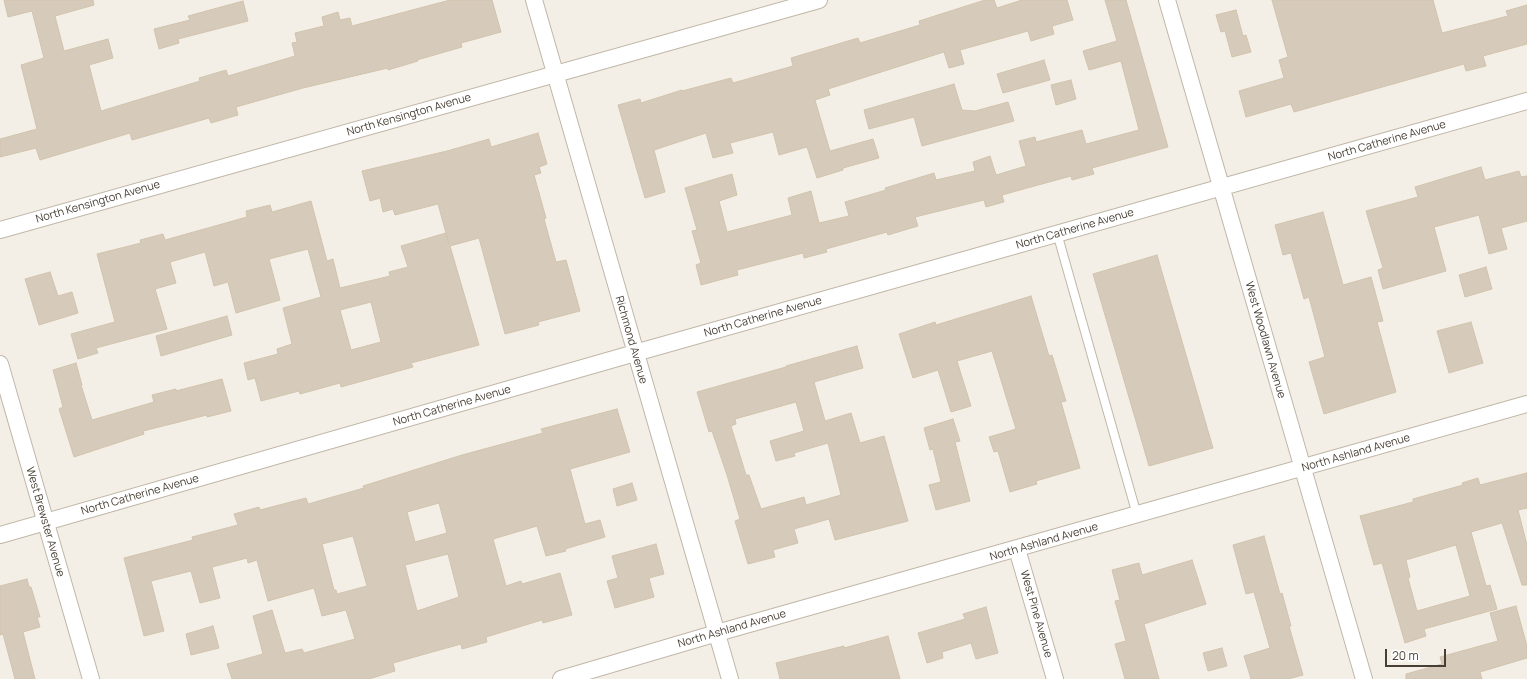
<!DOCTYPE html>
<style>
body{margin:0}
#map{position:relative;width:1527px;height:679px;overflow:hidden;background:#f4efe6;font-family:Manrope,sans-serif}
canvas{display:block}
.scale{position:absolute;left:1385px;top:649px;width:61px;height:18px;box-sizing:border-box;border:2px solid #473f35;border-top:0;padding-left:5px;font-size:12px;line-height:14px;white-space:nowrap;color:#473f35;-webkit-text-stroke:3px #fff;paint-order:stroke}
</style>
<div id="map">
<canvas width="1527" height="679"></canvas>
<div class="scale">20 m</div>
</div>
<script>
const ctx = document.querySelector('canvas').getContext('2d');
ctx.lineJoin = 'round';
function fill(path, color) { ctx.fillStyle = color; ctx.fill(path, 'evenodd'); }
const toPath = rows => new Path2D(rows.map(r => 'M' + r).join(''));
function strokePath(path, color, width, dash) { ctx.strokeStyle = color; ctx.lineWidth = width; ctx.lineCap = dash ? 'butt' : 'round'; ctx.setLineDash(dash || []); ctx.stroke(path); }
function drawText(font, color, halo, rows, align = 'center') {
  ctx.font = font + ' Manrope,sans-serif'; ctx.lineWidth = 4; ctx.setLineDash([]); ctx.textBaseline = 'middle'; ctx.strokeStyle = halo; ctx.fillStyle = color; for (const [text, x, y, turn = 0] of rows) {
    ctx.save(); ctx.translate(x, y); ctx.rotate((+turn || 0) * Math.PI / 180); ctx.textAlign = isNaN(turn) ? turn : align; if (halo) ctx.strokeText(text, 0, 0); ctx.fillText(text, 0, 0); ctx.restore();
  }
}
const building = toPath([
 [4,0,93,0,94,5,55,16,64,51,108,39,113,58,89,65,101,111,200,81,199,78,226,70,228,76,295,56,292,43,297,42,295,33,324,26,322,17,338,12,340,20,350,18,352,26,450,0,492,0,501,32,461,43,462,47,417,60,418,61,388,70,388,68,303,88,236,107,238,115,211,123,209,118,132,140,130,133,40,160,36,148,0,157,0,139,37,129,21,65,44,58,32,11,8,17,4,0],
 [985,0,994,0,997,8,1022,0,1067,0,1073,20,1052,26,1054,34,1031,41,1028,31,960,50,964,64,949,68,944,52,828,89,830,95,815,100,830,151,873,139,879,158,843,168,843,170,817,178,807,147,779,155,773,132,730,143,733,153,713,158,706,133,654,150,665,192,645,198,618,105,640,99,641,103,682,90,682,91,731,78,733,83,793,66,791,58,858,38,860,43,920,25,919,21,985,0],
 [1105,0,1126,0,1168,147,1092,168,1094,174,1072,180,1071,176,1002,195,1004,202,986,207,984,200,915,217,918,226,888,235,887,232,826,249,827,252,804,258,803,253,737,270,738,275,701,285,696,265,701,263,692,231,697,230,685,188,732,174,737,195,719,201,727,232,792,215,788,198,811,191,819,223,849,216,845,202,886,190,885,188,934,173,936,180,975,171,973,162,990,156,996,175,1026,166,1019,141,1035,137,1036,142,1082,130,1086,144,1139,130,1121,61,1089,70,1083,51,1117,41,1105,0],
 [1272,0,1433,0,1442,33,1508,16,1506,11,1527,5,1527,44,1483,56,1486,66,1466,71,1464,64,1294,112,1291,104,1246,117,1239,91,1284,78,1279,60,1288,57,1272,0],
 [243,1,248,21,178,39,179,43,159,49,154,29,190,20,188,16,243,1],
 [1236,10,1243,36,1246,35,1251,52,1232,57,1225,31,1221,32,1216,15,1236,10],
 [1044,60,1050,80,1003,93,997,74,1044,60],
 [1071,80,1076,99,1056,105,1051,85,1071,80],
 [954,84,962,110,975,111,1008,102,1014,121,922,146,914,117,869,129,864,110,954,84],
 [538,133,547,164,539,167,541,173,534,175,546,218,544,219,556,262,566,260,580,311,538,322,539,325,505,334,479,238,450,246,479,345,411,363,413,367,341,387,340,383,300,394,299,391,261,401,255,378,248,380,244,363,278,354,277,349,292,344,283,308,321,297,308,249,269,259,280,300,236,313,228,282,214,286,205,252,170,262,176,283,155,289,167,329,96,348,98,353,78,359,71,334,115,322,97,254,141,243,140,240,163,234,165,240,247,217,246,211,270,205,272,212,311,201,327,261,333,259,340,288,390,276,389,272,408,267,401,246,446,233,449,244,438,204,395,215,393,209,383,212,380,198,370,201,362,171,447,151,489,139,491,147,538,133],
 [371,302,381,342,351,350,340,310,371,302],
 [1481,167,1485,180,1519,171,1521,177,1527,176,1527,221,1501,228,1507,249,1489,254,1479,215,1434,227,1446,271,1383,289,1378,270,1383,268,1366,211,1418,197,1415,187,1481,167],
 [1323,212,1343,285,1371,277,1383,321,1377,322,1396,392,1324,414,1309,362,1325,357,1309,297,1304,299,1291,253,1283,255,1275,225,1323,212],
 [1157,255,1213,448,1149,466,1093,274,1157,255],
 [1486,267,1492,289,1465,297,1459,275,1486,267],
 [50,272,58,296,72,292,78,313,39,325,25,279,50,272],
 [1031,296,1049,356,1052,355,1066,401,1061,402,1080,468,1036,481,1037,484,1010,492,998,451,994,452,989,437,1016,429,992,351,957,361,971,406,951,412,938,370,913,378,899,334,935,322,936,325,1031,296],
 [227,316,232,335,161,356,156,336,227,316],
 [1471,322,1483,363,1449,373,1437,331,1471,322],
 [857,346,863,368,814,382,825,421,851,413,860,443,884,436,908,521,835,540,829,519,794,529,798,543,773,550,775,557,748,564,735,521,740,519,727,475,712,431,709,432,697,392,786,367,786,366,857,346],
 [796,402,804,431,770,441,776,461,795,456,794,453,828,443,841,495,806,505,804,497,761,509,749,475,746,475,731,426,736,424,735,419,796,402],
 [76,363,82,385,81,385,92,420,154,402,152,395,176,389,176,391,222,379,231,411,207,417,207,415,143,431,144,434,74,457,59,409,63,407,53,370,76,363],
 [617,409,630,452,570,469,585,524,600,520,605,537,565,549,566,551,546,556,537,526,493,539,506,586,521,581,522,584,560,573,572,615,543,623,542,620,486,637,487,642,462,649,461,644,393,663,395,671,369,679,232,679,227,664,263,654,253,616,272,610,285,653,302,649,304,653,355,639,346,610,322,616,314,588,268,601,257,560,248,563,247,558,212,567,220,598,200,603,191,571,151,581,164,631,144,636,124,558,193,540,192,537,238,525,234,514,259,507,260,510,306,498,308,504,364,488,363,486,462,455,543,433,541,429,617,409],
 [439,503,447,533,415,542,407,512,439,503],
 [353,536,367,586,337,594,336,590,334,590,322,544,353,536],
 [448,554,459,597,417,611,405,565,448,554],
 [953,419,960,441,955,442,970,501,936,510,929,485,941,482,933,449,930,450,924,428,953,419],
 [1527,473,1527,508,1518,510,1527,545,1527,585,1522,585,1502,523,1471,532,1486,586,1490,585,1497,609,1424,629,1426,636,1405,643,1382,563,1374,565,1360,516,1413,502,1413,499,1463,485,1462,483,1478,478,1480,485,1527,473],
 [1456,545,1470,596,1417,611,1408,578,1410,577,1406,560,1456,545],
 [632,483,637,500,617,506,613,489,632,483],
 [1264,536,1280,594,1282,593,1291,626,1289,626,1303,675,1288,679,1251,679,1244,656,1270,648,1254,592,1246,594,1233,545,1264,536],
 [656,544,664,574,649,578,654,597,615,608,607,581,618,578,612,556,656,544],
 [1192,560,1206,604,1144,624,1159,679,1125,679,1115,644,1126,641,1115,601,1120,600,1112,570,1139,563,1142,575,1192,560],
 [27,579,29,587,31,587,40,617,37,617,40,627,23,632,35,679,15,679,3,634,0,635,0,586,27,579],
 [1516,606,1527,646,1527,658,1480,672,1482,679,1406,679,1406,674,1442,664,1440,657,1498,641,1490,613,1516,606],
 [986,607,998,653,976,659,971,643,942,652,943,658,927,663,918,633,965,619,963,614,986,607],
 [213,626,219,648,191,655,186,634,213,626],
 [888,636,900,679,780,679,776,663,844,646,844,648,888,636],
 [1222,648,1227,666,1208,671,1203,653,1222,648]
]);
const lane = toPath([
 [1057,233,1137,515]
]);
const street = toPath([
 [534,0,730,679],
 [1167,0,1364,679],
 [0,230,819,0],
 [0,364,91,679],
 [0,535,635,353,1527,101],
 [1017,549,1055,679],
 [561,679,717,633,1527,404]
]);
const streetNames = [
 ["North Kensington Avenue",409,115,-16],
 ["North Catherine Avenue",1387,141,-16],
 ["North Kensington Avenue",98,202,-16],
 ["North Catherine Avenue",1075,229,-16],
 ["North Catherine Avenue",763,317,-16],
 ["Richmond Avenue",631,340,74],
 ["West Woodlawn Avenue",1265,340,74],
 ["North Catherine Avenue",452,406,-16],
 ["North Ashland Avenue",1356,453,-16],
 ["North Catherine Avenue",140,495,-16],
 ["West Brewster Avenue",45,522,74],
 ["North Ashland Avenue",1044,542,-16],
 ["West Pine Avenue",1036,614,74],
 ["North Ashland Avenue",732,629,-16]
];
fill(building, '#d6cbba');
strokePath(building, '#d1c3ad', 1);
strokePath(lane, '#c0b7a8', 10);
strokePath(street, '#c0b7a8', 18);
strokePath(lane, '#fff', 8);
strokePath(street, '#fff', 16);
drawText('11px', '#473f35', '#fff', streetNames);
</script>
